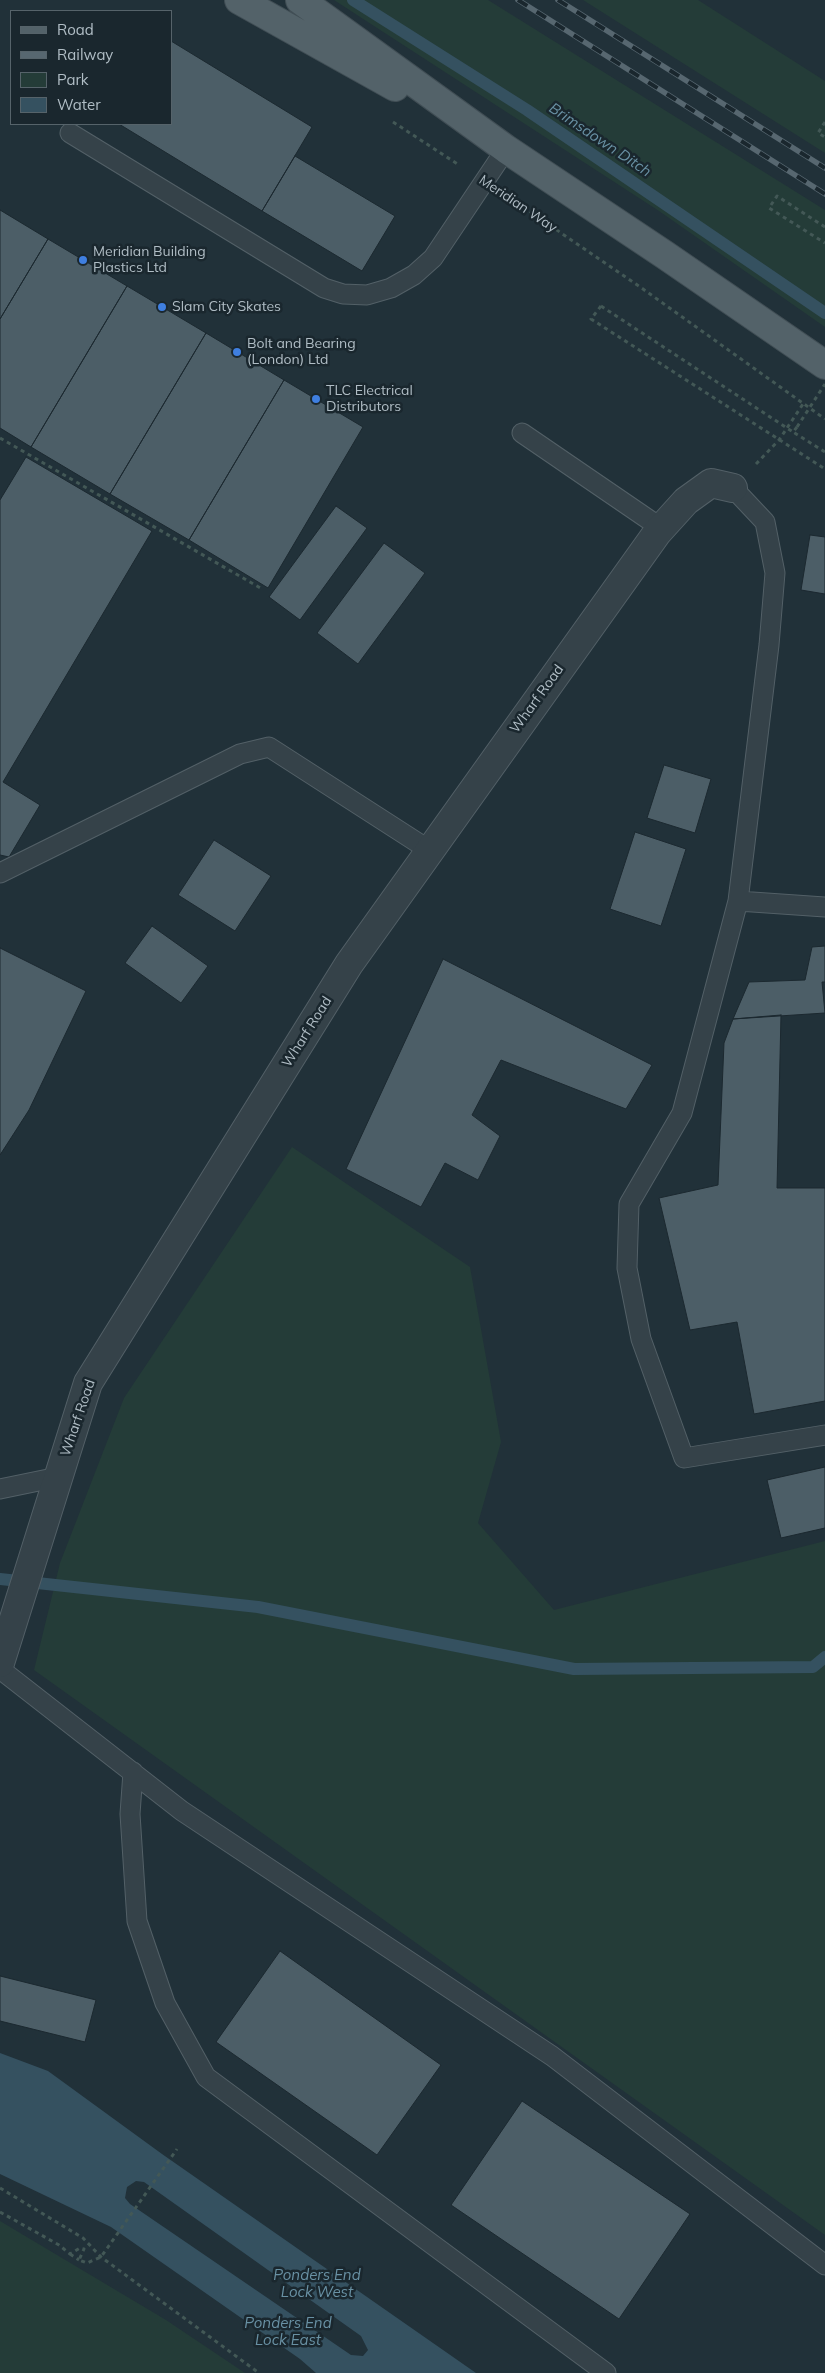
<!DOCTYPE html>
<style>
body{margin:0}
#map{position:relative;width:825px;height:2373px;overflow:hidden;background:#213139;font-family:Mulish,sans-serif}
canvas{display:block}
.legend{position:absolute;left:10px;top:10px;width:162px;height:115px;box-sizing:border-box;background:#1a272e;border:1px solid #56636a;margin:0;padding:6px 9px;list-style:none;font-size:15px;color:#b0bdc5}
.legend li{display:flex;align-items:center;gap:10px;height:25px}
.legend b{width:25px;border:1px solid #56636a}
</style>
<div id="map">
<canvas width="825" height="2373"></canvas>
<ul class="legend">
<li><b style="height:6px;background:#536269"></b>Road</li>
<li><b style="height:6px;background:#576770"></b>Railway</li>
<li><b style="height:14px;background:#243c38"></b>Park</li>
<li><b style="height:14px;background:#355160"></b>Water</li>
</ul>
</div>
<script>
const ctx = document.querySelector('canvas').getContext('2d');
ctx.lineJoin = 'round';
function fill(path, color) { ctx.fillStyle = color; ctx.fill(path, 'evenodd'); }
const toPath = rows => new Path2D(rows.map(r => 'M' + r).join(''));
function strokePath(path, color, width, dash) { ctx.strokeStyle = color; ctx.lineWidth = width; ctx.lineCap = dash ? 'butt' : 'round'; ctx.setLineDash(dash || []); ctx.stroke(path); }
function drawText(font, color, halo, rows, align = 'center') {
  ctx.font = font + ' Mulish,sans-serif'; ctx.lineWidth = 5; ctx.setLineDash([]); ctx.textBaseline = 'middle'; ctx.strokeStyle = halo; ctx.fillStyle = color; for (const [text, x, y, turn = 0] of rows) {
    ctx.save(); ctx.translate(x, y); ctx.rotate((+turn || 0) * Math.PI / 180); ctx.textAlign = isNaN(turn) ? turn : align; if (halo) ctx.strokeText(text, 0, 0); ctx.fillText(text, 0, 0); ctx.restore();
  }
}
const green = toPath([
 [334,0,488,0,825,210,825,327,659,211],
 [583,0,698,0,825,81,825,153],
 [292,1147,470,1267,501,1442,478,1523,554,1610,825,1541,825,2235,34,1670,60,1563,124,1398],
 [0,2221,166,2320,245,2373,0,2373]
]);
const water = toPath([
 [0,2053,48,2071,162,2154,476,2373,316,2373,300,2359,111,2227,0,2174],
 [136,2181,144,2182,361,2336,368,2350,363,2356,351,2355,130,2204,125,2198,127,2187]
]);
const stream = toPath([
 [353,0,527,110,825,313],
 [0,1579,258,1607,574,1669,813,1667,825,1657]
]);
const building = toPath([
 [171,41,312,127,262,211,119,124,171,124,171,41],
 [295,156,395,216,362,271,262,211,295,156],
 [0,210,48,239,0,319,0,210],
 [48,239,127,286,31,447,0,428,0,319,48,239],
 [127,286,206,333,110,494,31,447,127,286],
 [206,333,284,380,189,540,110,494,206,333],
 [284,380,363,427,268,588,189,540,284,380],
 [26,457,152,531,3,782,40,805,9,857,0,855,0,500,26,457],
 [336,506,367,528,300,620,269,597,336,506],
 [810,535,825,537,825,594,801,590,810,535],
 [384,543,425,573,358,664,317,633,384,543],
 [664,765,711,779,695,833,647,818,664,765],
 [635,832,686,849,661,926,610,909,635,832],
 [214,840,271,876,235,931,178,895,214,840],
 [152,926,208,966,181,1003,125,963,152,926],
 [825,946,825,982,822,982,825,1013,733,1019,749,982,805,980,812,947,825,946],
 [0,948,86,991,29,1110,0,1155,0,948],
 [443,959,652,1065,626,1109,501,1060,472,1115,500,1136,478,1180,445,1163,421,1207,346,1169,443,959],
 [781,1015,777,1188,825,1188,825,1401,754,1414,737,1322,690,1330,659,1198,718,1185,724,1043,733,1019,781,1015],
 [825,1467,825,1528,781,1538,767,1480,825,1467],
 [280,1951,441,2065,377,2155,216,2042,280,1951],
 [0,1976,96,2000,85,2042,0,2021,0,1976],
 [522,2101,690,2214,619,2319,451,2205,522,2101]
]);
const path = toPath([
 [393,122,459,165],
 [825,122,818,133,825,137],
 [510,198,643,289,825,419],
 [825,227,777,196,769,208,825,243],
 [601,306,591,319,825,469],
 [797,427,793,432,825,452],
 [0,438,262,589],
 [756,464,779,440,803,404],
 [0,2188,83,2238,101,2257,259,2373],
 [0,2212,59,2245,70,2254,80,2248,84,2249,79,2260,87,2263,101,2257,177,2149],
 [70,2254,79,2260]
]);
const lane = toPath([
 [70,133,324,288,343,294,367,295,391,288,414,275,433,258,506,149],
 [522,433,661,528],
 [733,488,765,522,775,573,769,645,738,901,682,1113,629,1204,627,1268,641,1339,684,1458,825,1435],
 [0,873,240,754,269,747,429,850],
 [738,901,825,907],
 [0,1489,58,1477],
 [0,1669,182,1811,552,2056,825,2265],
 [133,1772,130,1814,137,1921,165,2003,206,2077,606,2373]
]);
const street = toPath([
 [0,1663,88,1383,349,964,657,533,686,501,711,483,733,488]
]);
const primary = toPath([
 [239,0,395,87],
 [300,0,506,149,665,255,825,365]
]);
const rail = toPath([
 [518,0,825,194],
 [558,0,825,168]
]);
const pathBridge = toPath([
 [601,306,793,432],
 [797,427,825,384]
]);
const markers = [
 [83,260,5,"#3f7fe0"],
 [162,307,5,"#3f7fe0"],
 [237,352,5,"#3f7fe0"],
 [316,399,5,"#3f7fe0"]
];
const streetNames = [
 ["Meridian Way",518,204,34],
 ["Wharf Road",537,699,-54],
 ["Wharf Road",307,1032,-58],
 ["Wharf Road",78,1418,-71]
];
const poiNames = [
 ["Meridian Building",93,252],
 ["Plastics Ltd",93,268],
 ["Slam City Skates",172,307],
 ["Bolt and Bearing",247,344],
 ["(London) Ltd",247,360],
 ["TLC Electrical",326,391],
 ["Distributors",326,407]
];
const waterNames = [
 ["Brimsdown Ditch",600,140,34],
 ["Ponders End",317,2275],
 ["Lock West",317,2292],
 ["Ponders End",288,2323],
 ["Lock East",288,2340]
];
fill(green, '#243c38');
fill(water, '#355160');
strokePath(stream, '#355160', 12);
fill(building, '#4c5e67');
strokePath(building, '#1c2930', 1);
strokePath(lane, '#536067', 21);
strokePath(street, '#536067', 30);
strokePath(primary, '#414e55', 30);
strokePath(path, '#435856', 3, [4, 4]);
strokePath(lane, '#354249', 19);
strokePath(street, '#354249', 28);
strokePath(primary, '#536269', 28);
strokePath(rail, '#576770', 5.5);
strokePath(rail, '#1a272e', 4, [11]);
strokePath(pathBridge, '#435856', 3, [4, 4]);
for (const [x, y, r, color] of markers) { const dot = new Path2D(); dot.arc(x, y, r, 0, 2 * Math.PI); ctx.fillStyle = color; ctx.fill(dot); strokePath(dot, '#1a272e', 2); }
drawText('14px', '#b0bdc5', '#1a272e', streetNames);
drawText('14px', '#b0bdc5', '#1a272e', poiNames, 'left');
drawText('italic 15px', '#6991a4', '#1a272e', waterNames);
</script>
